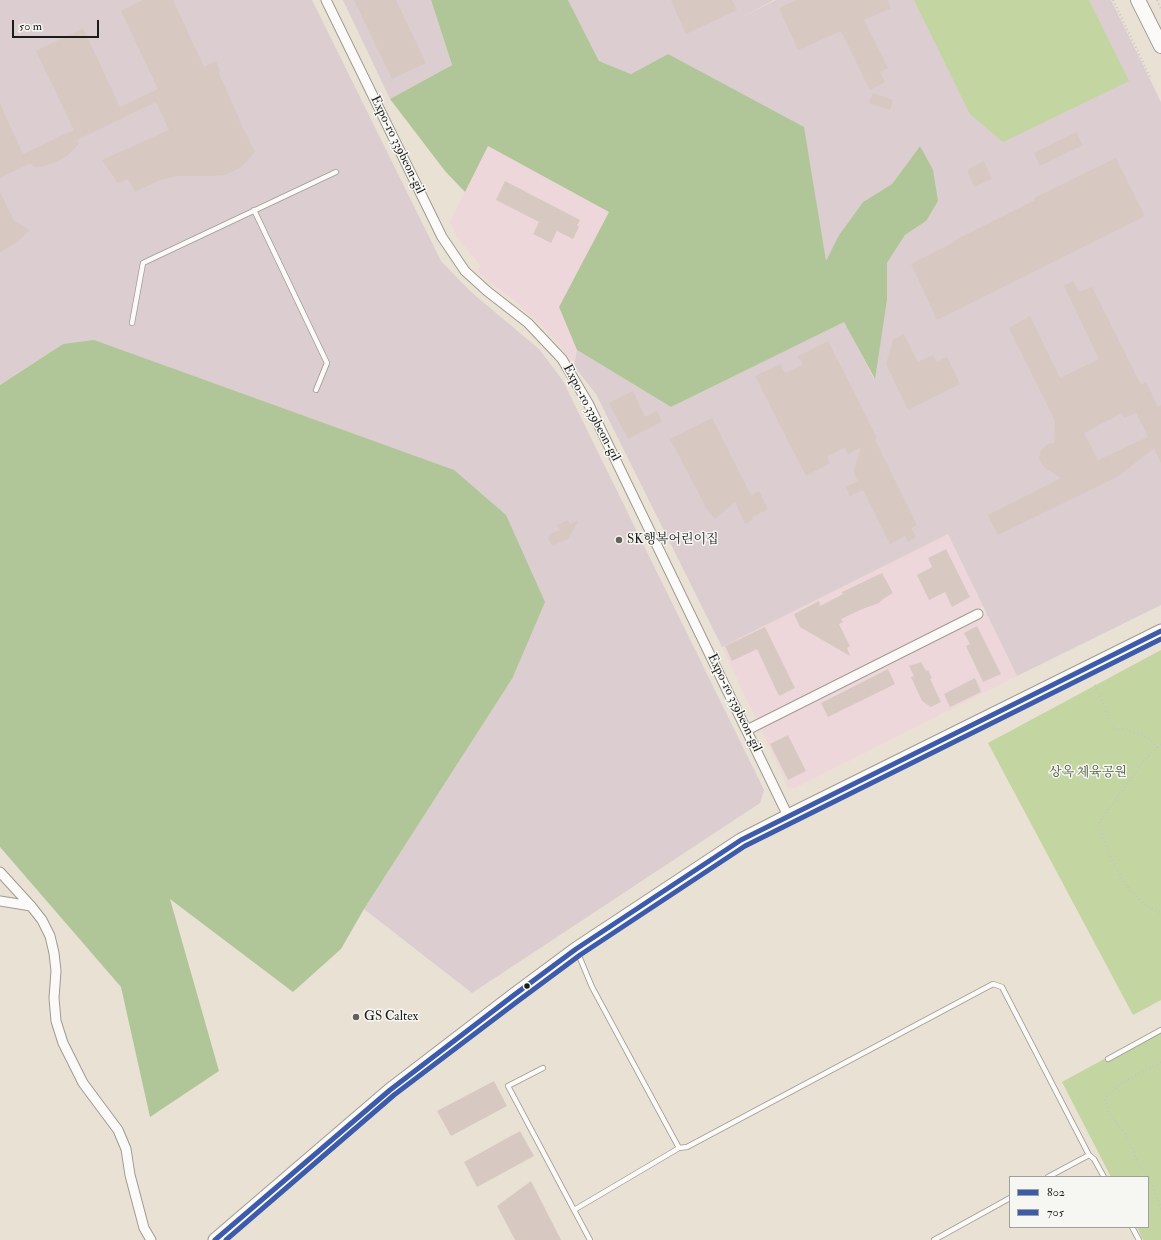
<!DOCTYPE html>
<meta charset="utf-8">
<style>
body{margin:0}
#map{position:relative;width:1161px;height:1240px;overflow:hidden;background:#e9e1d3;font-family:"IM FELL Double Pica",serif}
canvas{display:block}
.legend{position:absolute;left:1009px;top:1176px;width:140px;height:52px;box-sizing:border-box;background:#f6f6f2;border:1px solid #9f9f9c;margin:0;padding:5px 7px;list-style:none;font-size:12px;color:#1c1c1c}
.legend li{display:flex;align-items:center;gap:8px;height:20px}
.legend b{width:20px;border:1px solid #9f9f9c}
.scale{position:absolute;left:12px;top:20px;width:87px;height:18px;box-sizing:border-box;border:2px solid #1c1c1c;border-top:0;padding-left:5px;font-size:12px;line-height:14px;white-space:nowrap;color:#1c1c1c;-webkit-text-stroke:3px #f6f6f2;paint-order:stroke}
</style>
<div id="map">
<canvas width="1161" height="1240"></canvas>
<ul class="legend">
<li><b style="height:5px;background:#3d5bab"></b>802</li>
<li><b style="height:5px;background:#3d5bab"></b>705</li>
</ul>
<div class="scale">50 m</div>
</div>
<script>
const ctx = document.querySelector('canvas').getContext('2d');
ctx.lineJoin = 'round';
function fill(path, color) { ctx.fillStyle = color; ctx.fill(path, 'evenodd'); }
const toPath = rows => new Path2D(rows.map(r => 'M' + r).join(''));
function strokePath(path, color, width, dash) { ctx.strokeStyle = color; ctx.lineWidth = width; ctx.lineCap = dash ? 'butt' : 'round'; ctx.setLineDash(dash || []); ctx.stroke(path); }
function drawText(font, color, halo, rows, align = 'center') {
  ctx.font = font + ' "IM FELL Double Pica","Noto Serif KR",serif'; ctx.lineWidth = 3; ctx.setLineDash([]); ctx.textBaseline = 'middle'; ctx.strokeStyle = halo; ctx.fillStyle = color; for (const [text, x, y, turn = 0] of rows) {
    ctx.save(); ctx.translate(x, y); ctx.rotate((+turn || 0) * Math.PI / 180); ctx.textAlign = isNaN(turn) ? turn : align; if (halo) ctx.strokeText(text, 0, 0); ctx.fillText(text, 0, 0); ctx.restore();
  }
}
const built = toPath([
 [488,146,610,212,559,307,577,350,574,366,560,346,542,326,515,301,477,272,480,265,456,236,450,222],
 [948,534,983,606,761,719,755,717,722,647],
 [987,613,1017,676,795,788,788,787,762,731,765,725]
]);
const industrial = toPath([
 [0,0,312,0,441,261,471,292,539,349,563,381,764,790,760,803,472,993,364,909,512,679,63,344,0,385],
 [343,0,431,0,452,65,390,99],
 [568,0,774,0,738,19,776,0,1111,0,1161,102,1161,605,1017,676,948,534,722,647,596,394,574,366,577,350,671,407,844,321,874,379,887,300,887,263,905,235,926,221,920,146,892,184,863,202,839,235,826,262,668,54,631,74,599,61]
]);
const green = toPath([
 [914,0,1089,0,1129,81,1003,142,970,114],
 [1161,650,1161,1000,1133,1015,988,743],
 [1161,1028,1161,1240,1143,1240,1137,1227,1148,1227,1148,1177,1111,1177,1062,1082]
]);
const forest = toPath([
 [431,0,568,0,599,61,631,74,668,54,804,127,826,261,839,235,863,202,892,184,920,146,933,170,938,201,926,221,905,235,887,263,887,300,875,379,844,322,671,407,577,350,559,307,609,212,488,146,465,192,445,171,390,99,452,65],
 [94,340,454,470,506,515,545,602,512,679,364,909,341,949,293,992,170,899,219,1071,150,1117,121,987,0,847,0,385,63,344]
]);
const building = toPath([
 [143,0,173,0,204,67,216,61,220,71,218,72,240,120,239,120,255,152,247,161,238,169,225,175,211,176,178,176,158,181,135,192,128,179,118,183,102,160,169,130,156,102,77,140,79,144,67,156,56,162,44,166,34,167,31,163,0,178,0,104,23,154,74,130,36,51,83,28,120,107,158,89,121,11],
 [354,0,396,0,426,63,392,79],
 [671,0,732,0,737,10,686,34],
 [796,0,887,0,891,8,864,20,888,68,880,72,885,82,870,90,841,31,798,50,779,8],
 [873,93,893,100,890,110,869,103],
 [1076,132,1083,145,1040,166,1034,153],
 [1116,158,1145,216,937,320,911,264,954,242,953,241,1035,200,1034,198],
 [984,161,992,179,974,187,967,170],
 [505,181,580,220,577,225,579,227,573,239,557,231,551,243,533,234,539,222,496,200],
 [0,192,14,221,30,230,17,242,0,252],
 [1073,281,1079,292,1092,287,1141,385,1146,382,1158,407,1161,405,1161,463,1154,448,1119,476,998,535,988,515,1061,478,1045,468,1041,463,1039,457,1041,450,1048,444,1054,443,1055,421,1009,328,1030,316,1060,378,1099,359,1064,286],
 [1122,413,1124,418,1136,413,1148,437,1098,460,1084,433],
 [904,334,918,362,933,355,937,362,947,357,960,384,908,410,886,364,893,340],
 [828,341,877,438,875,440,917,525,911,528,916,537,908,542,905,536,890,544,863,490,850,496,846,487,858,481,854,474,854,470,861,447,848,454,845,447,827,457,830,463,806,476,755,376,780,364,785,373,803,365,798,356],
 [633,391,645,417,657,411,662,422,628,439,609,403],
 [712,418,751,495,759,491,768,509,752,517,753,520,745,524,735,502,715,519,704,506,705,505,670,439],
 [568,520,570,524,578,521,568,539,553,545,551,544,548,539,550,534,560,530,557,525],
 [946,549,970,597,952,607,945,592,929,600,917,575,932,567,928,558],
 [882,573,893,593,883,599,879,603,860,610,841,619,843,622,839,624,850,646,847,648,850,656,800,627,794,614,819,601,820,606,843,594,842,592],
 [977,626,1001,674,983,682,966,646,970,644,964,633],
 [765,627,795,688,779,696,757,649,732,661,725,646],
 [921,662,926,671,928,670,932,678,930,679,941,702,931,707,922,701,911,677,914,676,909,666],
 [888,669,895,684,828,717,821,703],
 [975,678,981,692,950,707,944,694],
 [788,735,806,771,788,780,770,744],
 [494,1081,507,1106,451,1136,437,1111],
 [520,1131,534,1156,477,1187,464,1162],
 [531,1181,561,1240,515,1240,497,1206]
]);
const path = toPath([
 [1113,0,1151,79],
 [1157,0,1161,9],
 [1095,685,1114,729,1125,729,1147,737,1158,748],
 [1161,744,1147,757,1099,822,1108,852,1124,883,1144,904,1161,913],
 [1147,1177,1138,1162,1125,1134,1109,1113,1105,1098,1120,1084,1161,1062],
 [1148,1179,1153,1187,1161,1209]
]);
const service = toPath([
 [254,210,327,363,316,390],
 [132,323,143,263,336,172],
 [1108,1059,1161,1030],
 [543,1068,508,1086,574,1210,679,1148,592,987,577,951],
 [679,1148,687,1147,993,984,1002,987,1089,1155],
 [1048,1177,1089,1155,1094,1159,1104,1177],
 [574,1210,590,1240],
 [1132,1227,1139,1240],
 [934,1240,1010,1198]
]);
const minor = toPath([
 [326,0,442,237,465,271,487,291,528,323,562,359,588,403,788,816],
 [747,730,978,614],
 [0,872,31,906,42,920,50,936,54,953,56,971,54,998,56,1021,63,1043,83,1083,118,1130,126,1149,130,1175,144,1228,151,1240],
 [0,901,31,906]
]);
const secondary = toPath([
 [215,1240,390,1090,514,995,576,949,741,840,788,816,1161,631]
]);
const primary = toPath([
 [1138,0,1161,46]
]);
const bus1 = toPath([
 [215,1240,390,1090,514,995,576,949,741,840,1161,631]
]);
const bus2 = toPath([
 [226,1240,394,1095,518,1001,580,955,745,846,1161,639]
]);
const markers = [
 [619,540,4,"#64615c"],
 [527,986,3.5,"#1c1c1c"],
 [356,1017,4,"#64615c"]
];
const streetNames = [
 ["Expo-ro 339beon-gil",397,145,64],
 ["Expo-ro 339beon-gil",591,413,62],
 ["Expo-ro 339beon-gil",734,703,64]
];
const poiNames = [
 ["SK행복어린이집",627,540],
 ["GS Caltex",364,1017]
];
const parkNames = [
 ["상옥 체육공원",1088,773]
];
fill(built, '#eed7da');
fill(industrial, '#dbcdd0');
fill(green, '#c3d5a0');
fill(forest, '#b1c698');
fill(building, '#d7c9c2');
strokePath(service, '#9f9b93', 6);
strokePath(minor, '#9f9b93', 11);
strokePath(secondary, '#9f9b93', 15);
strokePath(primary, '#9f9b93', 16);
strokePath(path, '#c6c5c2', 2, [1, 3]);
strokePath(service, '#fcfaf8', 4.5);
strokePath(minor, '#fcfaf8', 9);
strokePath(secondary, '#fcfaf8', 13);
strokePath(primary, '#fcfaf8', 14);
strokePath(bus1, '#3d5bab', 5);
strokePath(bus2, '#3d5bab', 5);
for (const [x, y, r, color] of markers) { const dot = new Path2D(); dot.arc(x, y, r, 0, 2 * Math.PI); ctx.fillStyle = color; ctx.fill(dot); strokePath(dot, '#f6f6f2', 1.5); }
drawText('13px', '#1c1c1c', '#f6f6f2', streetNames);
drawText('13px', '#1c1c1c', '#f6f6f2', poiNames, 'left');
drawText('13px', '#4c593c', '#f6f6f2', parkNames);
</script>
